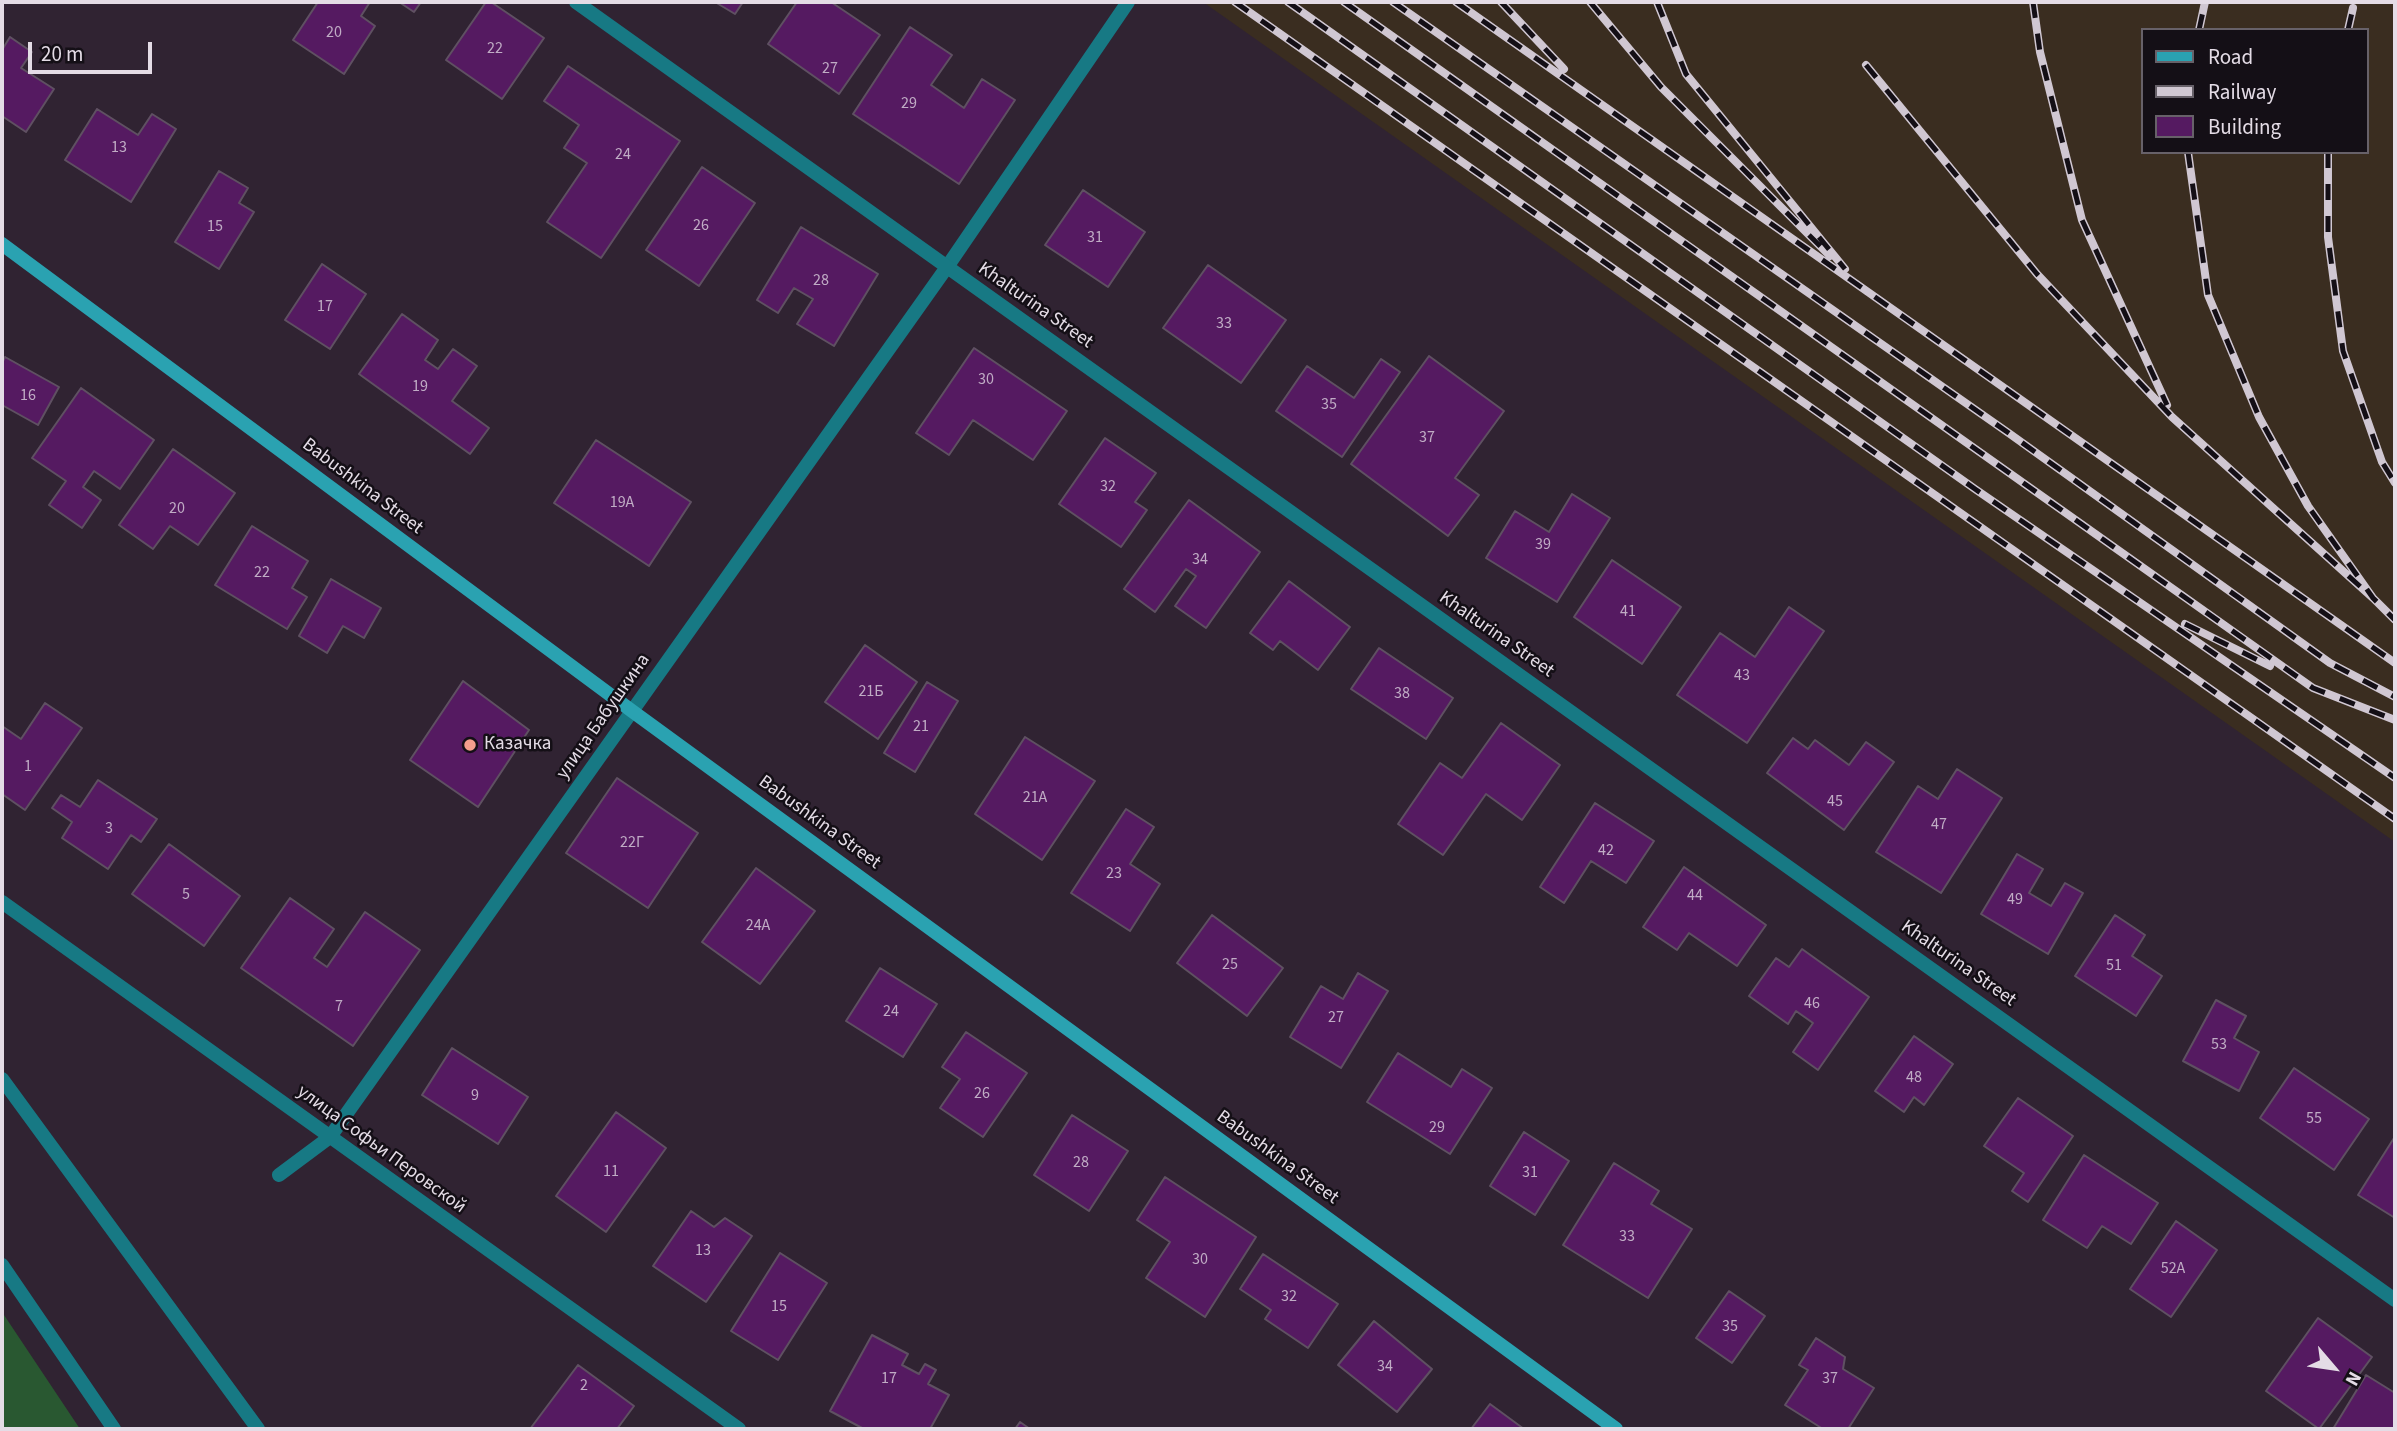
<!DOCTYPE html>
<meta charset="utf-8">
<style>
body{margin:0}
#map{position:relative;width:2397px;height:1431px;overflow:hidden;background:#302332;font-family:"Source Sans 3",sans-serif}
canvas{display:block}
.frame{position:absolute;inset:0;border:4px solid #e4dce6;pointer-events:none}
.legend{position:absolute;left:2141px;top:28px;width:228px;height:126px;box-sizing:border-box;background:#140f16;border:2px solid #676169;margin:0;padding:9px 12px;list-style:none;font-size:21px;color:#e4dce6}
.legend li{display:flex;align-items:center;gap:14px;height:35px}
.legend b{width:35px;border:2px solid #676169}
.north{position:absolute;left:2299px;top:1333px;width:70px;height:70px;-webkit-text-stroke:5px #140f16;paint-order:stroke;rotate:119deg;font-size:19px;font-weight:700;line-height:28px;text-align:center;color:#e4dce6}
.north::after{content:'';display:block;margin:auto;width:24px;height:32px;background:#e4dce6;clip-path:polygon(50% 0,100% 100%,50% 72%,0 100%)}
.scale{position:absolute;left:28px;top:42px;width:124px;height:32px;box-sizing:border-box;border:4px solid #e4dce6;border-top:0;padding-left:9px;font-size:21px;line-height:24px;white-space:nowrap;color:#e4dce6;-webkit-text-stroke:5px #140f16;paint-order:stroke}
</style>
<div id="map">
<canvas width="2397" height="1431"></canvas>
<div class="frame"></div>
<ul class="legend">
<li><b style="height:9px;background:#2aa2b1"></b>Road</li>
<li><b style="height:9px;background:#d0c7d2"></b>Railway</li>
<li><b style="height:19px;background:#551a61"></b>Building</li>
</ul>
<div class="north">N</div>
<div class="scale">20 m</div>
</div>
<script>
const ctx = document.querySelector('canvas').getContext('2d');
ctx.lineJoin = 'round';
function fill(path, color) { ctx.fillStyle = color; ctx.fill(path, 'evenodd'); }
const toPath = rows => new Path2D(rows.map(r => 'M' + r).join(''));
function strokePath(path, color, width, dash) { ctx.strokeStyle = color; ctx.lineWidth = width; ctx.lineCap = dash ? 'butt' : 'round'; ctx.setLineDash(dash || []); ctx.stroke(path); }
function drawText(font, color, halo, rows, align = 'center') {
  ctx.font = font + ' "Source Sans 3",sans-serif'; ctx.lineWidth = 5; ctx.setLineDash([]); ctx.textBaseline = 'middle'; ctx.strokeStyle = halo; ctx.fillStyle = color; for (const [text, x, y, turn = 0] of rows) {
    ctx.save(); ctx.translate(x, y); ctx.rotate((+turn || 0) * Math.PI / 180); ctx.textAlign = isNaN(turn) ? turn : align; if (halo) ctx.strokeText(text, 0, 0); ctx.fillText(text, 0, 0); ctx.restore();
  }
}
const industrial = toPath([
 [1203,2,2395,2,2395,842],
 [2143,30,2367,30,2367,152,2143,152]
]);
const green = toPath([
 [2,1312,80,1429,2,1429]
]);
const building = toPath([
 [318,2,370,2,361,16,375,26,344,74,293,40,318,2],
 [399,2,421,2,414,12,399,2],
 [486,2,491,2,544,38,502,99,446,60,486,2],
 [715,2,743,2,735,14,715,2],
 [797,2,831,2,880,35,839,94,768,44,797,2],
 [910,27,952,55,931,85,964,108,982,79,1015,100,959,184,853,114,910,27],
 [10,37,32,52,21,68,54,89,26,132,2,116,2,50,10,37],
 [568,66,680,141,601,258,547,222,587,163,564,148,579,125,544,101,568,66],
 [97,109,138,135,152,114,176,129,131,202,65,160,97,109],
 [702,167,755,203,699,286,646,250,702,167],
 [219,171,248,188,239,203,254,212,219,269,175,242,219,171],
 [1083,190,1145,232,1108,287,1045,245,1083,190],
 [801,227,878,274,834,346,797,324,813,299,794,288,778,313,757,300,801,227],
 [322,264,366,294,330,349,285,320,322,264],
 [1208,265,1286,320,1241,383,1163,328,1208,265],
 [402,314,438,340,425,360,438,369,453,349,477,366,452,401,489,428,470,454,359,374,402,314],
 [974,348,1067,411,1033,460,973,420,949,455,916,433,974,348],
 [1429,356,1504,411,1455,478,1479,495,1448,536,1351,464,1429,356],
 [5,357,59,387,38,425,2,405,2,363,5,357],
 [1381,359,1400,372,1342,457,1276,411,1307,366,1354,398,1381,359],
 [81,388,154,440,120,489,94,471,83,487,101,500,82,528,49,505,66,481,32,458,81,388],
 [1105,438,1156,473,1135,502,1147,510,1121,547,1059,504,1105,438],
 [596,440,691,502,649,566,554,503,596,440],
 [173,449,235,493,198,545,170,526,153,549,119,525,173,449],
 [1572,494,1610,518,1557,602,1486,558,1515,511,1549,532,1572,494],
 [1189,500,1260,552,1206,628,1175,606,1196,576,1186,569,1155,612,1124,589,1189,500],
 [252,526,308,561,292,588,307,597,287,629,215,585,252,526],
 [1612,560,1681,607,1642,664,1574,617,1612,560],
 [331,579,381,608,364,638,343,626,327,653,299,636,331,579],
 [1289,581,1350,627,1318,670,1280,641,1273,650,1250,633,1289,581],
 [1789,607,1824,631,1747,743,1677,695,1720,633,1755,657,1789,607],
 [865,645,917,682,878,739,825,702,865,645],
 [1379,648,1453,698,1426,739,1351,689,1379,648],
 [463,681,529,730,478,807,410,760,463,681],
 [927,682,958,701,915,772,884,753,927,682],
 [45,703,82,728,25,810,2,794,2,726,21,739,45,703],
 [1501,723,1560,765,1522,820,1486,794,1443,855,1398,824,1440,763,1462,778,1501,723],
 [1025,737,1095,781,1042,860,975,814,1025,737],
 [1793,738,1808,749,1815,740,1849,765,1866,742,1894,762,1844,830,1767,773,1793,738],
 [1957,769,2002,798,1941,893,1876,852,1918,786,1938,799,1957,769],
 [617,778,698,833,648,908,566,853,617,778],
 [98,780,157,819,141,842,131,835,108,869,62,838,72,822,52,808,61,795,80,807,98,780],
 [1595,803,1654,841,1626,883,1591,861,1564,903,1540,887,1595,803],
 [1126,809,1154,827,1130,864,1160,884,1130,931,1071,893,1126,809],
 [169,844,240,896,204,946,132,894,169,844],
 [2017,854,2043,869,2029,893,2051,906,2065,883,2083,893,2048,954,1981,914,2017,854],
 [1684,867,1766,925,1737,966,1689,933,1677,950,1643,927,1684,867],
 [756,868,815,911,760,984,702,942,756,868],
 [290,898,334,929,314,958,327,967,365,912,420,950,353,1046,241,968,290,898],
 [1212,915,1283,968,1247,1016,1177,963,1212,915],
 [2115,915,2145,935,2132,956,2162,976,2136,1016,2075,976,2115,915],
 [1802,949,1869,997,1818,1070,1793,1052,1813,1023,1796,1011,1788,1024,1749,996,1776,958,1789,967,1802,949],
 [880,968,937,1004,903,1057,846,1021,880,968],
 [1358,973,1388,991,1341,1068,1290,1037,1321,986,1343,999,1358,973],
 [2216,1000,2246,1016,2234,1038,2259,1052,2239,1091,2183,1061,2216,1000],
 [966,1032,1027,1073,983,1137,940,1108,960,1079,942,1067,966,1032],
 [1914,1036,1953,1064,1924,1105,1914,1097,1904,1112,1875,1091,1914,1036],
 [452,1048,528,1097,498,1144,422,1095,452,1048],
 [1398,1053,1451,1087,1462,1069,1492,1088,1450,1154,1367,1102,1398,1053],
 [2294,1068,2369,1119,2334,1170,2260,1118,2294,1068],
 [2018,1098,2073,1136,2028,1202,2012,1191,2024,1173,1984,1146,2018,1098],
 [616,1112,666,1148,606,1232,556,1196,616,1112],
 [1072,1115,1128,1151,1089,1211,1034,1175,1072,1115],
 [1524,1132,1569,1161,1535,1215,1490,1186,1524,1132],
 [2394,1138,2395,1139,2395,1218,2358,1195,2394,1138],
 [2084,1155,2158,1203,2131,1244,2102,1226,2087,1248,2043,1220,2084,1155],
 [1614,1163,1659,1191,1651,1204,1692,1229,1648,1298,1563,1245,1614,1163],
 [1165,1177,1256,1237,1205,1317,1146,1278,1170,1242,1137,1220,1165,1177],
 [691,1211,714,1227,725,1218,752,1236,706,1302,653,1266,691,1211],
 [2176,1221,2217,1250,2171,1317,2130,1289,2176,1221],
 [780,1253,827,1283,778,1360,731,1331,780,1253],
 [1263,1254,1338,1304,1308,1348,1265,1319,1271,1310,1240,1289,1263,1254],
 [1729,1291,1765,1316,1732,1363,1696,1338,1729,1291],
 [2318,1318,2372,1357,2319,1429,2266,1391,2318,1318],
 [1374,1321,1432,1369,1397,1412,1338,1365,1374,1321],
 [872,1335,908,1354,902,1365,919,1374,925,1364,936,1370,928,1384,949,1395,930,1429,864,1429,830,1411,872,1335],
 [1816,1338,1845,1357,1843,1369,1874,1388,1848,1429,1823,1429,1785,1405,1808,1370,1799,1365,1816,1338],
 [578,1365,634,1406,617,1429,530,1429,578,1365],
 [2366,1375,2395,1393,2395,1429,2333,1429,2366,1375],
 [1490,1404,1524,1429,1471,1429,1490,1404],
 [1020,1422,1030,1429,1015,1429,1020,1422]
]);
const lane = toPath([
 [947,267,1128,2],
 [2,1079,258,1429],
 [2,1265,114,1429]
]);
const street = toPath([
 [576,2,2395,1300],
 [2,902,739,1429],
 [279,1175,330,1137,947,267]
]);
const secondary = toPath([
 [2,244,632,711,1616,1429]
]);
const rail = toPath([
 [1235,2,2395,819],
 [1288,2,1975,489,2395,778],
 [1344,2,2313,688,2395,720],
 [1393,2,2010,434,2330,663,2395,697],
 [1456,2,2395,663],
 [1501,2,1564,69],
 [1590,2,1661,87,1830,256],
 [1657,2,1686,74,1845,269],
 [2033,2,2040,52,2082,220,2167,405],
 [2199,30,2205,2],
 [2348,30,2353,8],
 [1866,65,2037,274,2172,417,2373,598],
 [2188,152,2208,295,2259,417,2308,506,2373,598,2395,620],
 [2328,152,2328,237,2343,351,2382,462,2395,483],
 [2185,624,2270,666]
]);
const markers = [
 [470,745,7,"#f49d8d"]
];
const numberNames = [
 ["20",334,33],
 ["22",495,49],
 ["27",830,69],
 ["29",909,104],
 ["13",119,148],
 ["24",623,155],
 ["26",701,226],
 ["15",215,227],
 ["31",1095,238],
 ["28",821,281],
 ["17",325,307],
 ["33",1224,324],
 ["30",986,380],
 ["19",420,387],
 ["16",28,396],
 ["35",1329,405],
 ["37",1427,438],
 ["32",1108,487],
 ["19А",622,503],
 ["20",177,509],
 ["39",1543,545],
 ["34",1200,560],
 ["22",262,573],
 ["41",1628,612],
 ["43",1742,676],
 ["21Б",871,692],
 ["38",1402,694],
 ["21",921,727],
 ["1",28,767],
 ["21А",1035,798],
 ["45",1835,802],
 ["47",1939,825],
 ["3",109,829],
 ["22Г",632,843],
 ["42",1606,851],
 ["23",1114,874],
 ["5",186,895],
 ["44",1695,896],
 ["49",2015,900],
 ["24А",758,926],
 ["25",1230,965],
 ["51",2114,966],
 ["46",1812,1004],
 ["7",339,1007],
 ["24",891,1012],
 ["27",1336,1018],
 ["53",2219,1045],
 ["48",1914,1078],
 ["26",982,1094],
 ["9",475,1096],
 ["55",2314,1119],
 ["29",1437,1128],
 ["28",1081,1163],
 ["11",611,1172],
 ["31",1530,1173],
 ["33",1627,1237],
 ["13",703,1251],
 ["30",1200,1260],
 ["52А",2173,1269],
 ["32",1289,1297],
 ["15",779,1307],
 ["35",1730,1327],
 ["34",1385,1367],
 ["17",889,1379],
 ["37",1830,1379],
 ["2",584,1386]
];
const streetNames = [
 ["Khalturina Street",1035,306,35],
 ["Babushkina Street",362,487,37],
 ["Khalturina Street",1496,635,35],
 ["улица Бабушкина",604,717,-55],
 ["Babushkina Street",819,823,36],
 ["Khalturina Street",1958,964,35],
 ["улица Софьи Перовской",381,1150,36],
 ["Babushkina Street",1277,1158,36]
];
const poiNames = [
 ["Казачка",484,745]
];
fill(industrial, '#3a2d20');
fill(green, '#295831');
fill(building, '#551a61');
strokePath(building, '#5f5062', 2);
strokePath(lane, '#177984', 14);
strokePath(street, '#177984', 14);
strokePath(secondary, '#2aa2b1', 14);
strokePath(rail, '#d0c7d2', 8);
strokePath(rail, '#140f16', 5, [16]);
for (const [x, y, r, color] of markers) { const dot = new Path2D(); dot.arc(x, y, r, 0, 2 * Math.PI); ctx.fillStyle = color; ctx.fill(dot); strokePath(dot, '#140f16', 2.5); }
drawText('16px', '#c0acc5', null, numberNames);
drawText('19px', '#e4dce6', '#140f16', streetNames);
drawText('19px', '#e4dce6', '#140f16', poiNames, 'left');
</script>
